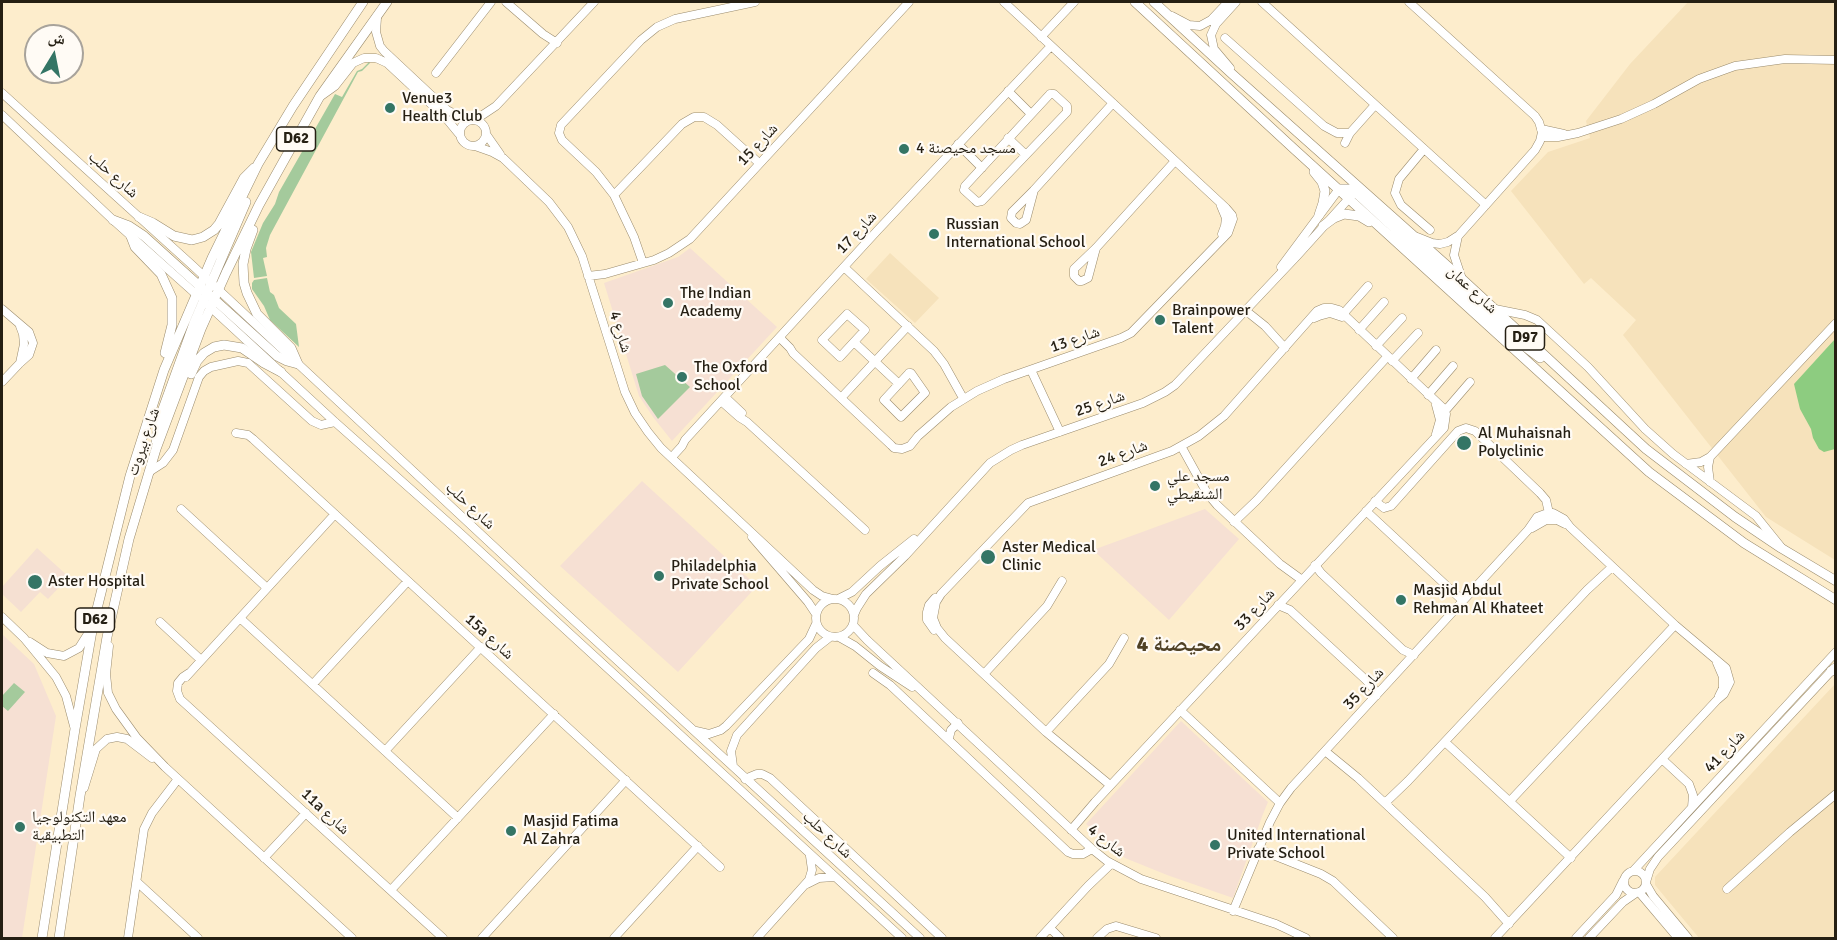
<!DOCTYPE html>
<meta charset="utf-8">
<style>
body{margin:0}
#map{position:relative;width:1837px;height:940px;overflow:hidden;background:#fdedcc;font-family:Signika,"Noto Naskh Arabic",sans-serif}
canvas{display:block}
.frame{position:absolute;inset:0;border:3px solid #251f13;pointer-events:none}
.north{position:absolute;left:24px;top:24px;width:60px;height:60px;box-sizing:border-box;background:#fffbf5;border:2px solid #a8a39b;border-radius:50%;rotate:10deg;font-size:16px;font-weight:700;line-height:24px;text-align:center;color:#251f13}
.north::after{content:'';display:block;margin:auto;width:21px;height:27px;background:#347565;clip-path:polygon(50% 0,100% 100%,50% 72%,0 100%)}
</style>
<div id="map">
<canvas width="1837" height="940"></canvas>
<div class="frame"></div>
<div class="north">ش</div>
</div>
<script>
const ctx = document.querySelector('canvas').getContext('2d');
ctx.lineJoin = 'round';
function fill(path, color) { ctx.fillStyle = color; ctx.fill(path, 'evenodd'); }
const toPath = rows => new Path2D(rows.map(r => 'M' + r).join(''));
function strokePath(path, color, width, dash) { ctx.strokeStyle = color; ctx.lineWidth = width; ctx.lineCap = dash ? 'butt' : 'round'; ctx.setLineDash(dash || []); ctx.stroke(path); }
function drawText(font, color, halo, rows, align = 'center') {
  ctx.font = font + ' Signika,"Noto Naskh Arabic",sans-serif'; ctx.lineWidth = 4.5; ctx.setLineDash([]); ctx.textBaseline = 'middle'; ctx.strokeStyle = halo; ctx.fillStyle = color; for (const [text, x, y, turn = 0] of rows) {
    ctx.save(); ctx.translate(x, y); ctx.rotate((+turn || 0) * Math.PI / 180); ctx.textAlign = isNaN(turn) ? turn : align; if (halo) ctx.strokeText(text, 0, 0); ctx.fillText(text, 0, 0); ctx.restore();
  }
}
const built = toPath([
 [1688,2,1835,2,1835,560,1766,517,1623,335,1636,320,1591,278,1584,284,1511,191,1548,152,1590,138,1586,121,1630,64],
 [890,253,939,298,915,323,866,279],
 [1835,684,1835,938,1699,938,1655,885,1655,877]
]);
const education = toPath([
 [690,248,777,327,672,441,653,417,639,396,604,283,678,257],
 [642,481,757,586,678,672,560,566],
 [1205,509,1239,539,1169,620,1093,550],
 [2,634,34,664,56,716,22,938,2,938],
 [1181,721,1268,802,1263,814,1233,898,1167,875,1125,858,1086,824]
]);
const medical = toPath([
 [37,548,69,577,48,599,40,592,21,612,2,594,2,587]
]);
const green = toPath([
 [369,62,370,63,362,71,358,72,270,235,266,248,267,257,263,258,267,276,254,278,251,252,263,223,275,204,279,192,335,94,342,97,357,71,362,69],
 [267,278,270,292,274,295,279,308,296,324,299,347,270,320,264,306,252,289,252,283,254,280],
 [665,365,690,387,658,419,642,396,636,374],
 [14,683,25,692,8,711,2,706,2,696]
]);
const forest = toPath([
 [1835,339,1835,449,1824,452,1819,449,1813,438,1811,429,1800,409,1794,384]
]);
const minor = toPath([
 [506,2,543,34,557,43],
 [1262,2,1486,205],
 [1409,2,1535,116,1539,122,1542,132,1540,141,1535,150,1459,235,1448,242,1440,244,1432,243,1417,237],
 [1172,16,1189,25,1200,26,1211,20,1228,2],
 [377,18,376,32,380,46,384,51,447,110,459,116,471,120],
 [1041,37,1074,2],
 [1225,38,1324,126,1337,133,1350,133],
 [1230,68,1214,49,1211,35,1216,24,1236,2],
 [436,73,491,2],
 [1008,91,1031,114],
 [2,93,192,265,546,595,920,938],
 [1050,94,1054,94,1067,106,1067,112,982,201,977,202,975,200,964,190,965,186,1050,94],
 [321,96,335,86,353,63,364,58,376,58,387,63,445,117,459,134],
 [2,115,113,220,198,296],
 '460 133a13 13 0 1 1 26 0a13 13 0 1 1-26 0Z',
 [475,120,496,106,594,2],
 [1541,129,1564,134],
 [486,134,500,154],
 [1541,137,1558,137,1578,133,1621,119,1654,104,1699,79,1735,66,1785,59,1836,60],
 [1008,138,1026,155],
 [1345,143,1350,133,1375,105],
 [958,144,982,168],
 [475,146,492,152,503,158,549,202,568,227,582,256,625,392,635,413,648,432,661,448,813,590,822,596,833,599],
 [1424,149,1399,179,1395,193,1401,205,1430,230],
 [1034,190,1113,103],
 [1034,190,1026,220,1020,224,1016,223,1011,218,1012,212,1034,190],
 [614,195,682,124,694,117,704,117,717,125,759,163],
 [1221,206,1226,218,1225,226,1222,234],
 [1458,236,1454,255,1461,276],
 [1096,248,1088,278,1082,281,1079,281,1074,276,1074,269,1096,248,1175,161],
 [643,263,634,237,614,195,596,172,562,140,559,133,561,125,641,40,657,27,675,19,755,2],
 [844,267,934,351,944,364,963,398],
 [1281,267,1339,189],
 [588,276,605,274,654,260,669,253,690,239,909,2],
 [207,304,335,422,459,532,902,938],
 [2,309,29,332,33,343,29,355,20,363,2,382],
 [1495,309,1525,315,1537,320,1588,367,1645,429,1673,454,1756,516,1781,547],
 [1245,310,1265,326,1285,348],
 [1344,313,1368,286],
 [847,314,865,330,840,357,822,340,847,314],
 [1314,318,1319,316,1330,313,1342,317],
 [20,326,23,334,24,344,20,363],
 [1359,330,1384,302],
 [780,338,790,348,793,353,891,445,894,448,902,449,910,446,918,436,951,407,977,391,1004,379,1121,338,1131,333,1228,233,1233,219,1232,215,1226,208,1004,2],
 [854,342,899,384],
 [1376,346,1402,318],
 [1392,361,1418,333],
 [1031,370,1060,432],
 [909,373,911,373,925,393,901,417,884,400,909,373],
 [1411,379,1436,350],
 [1428,395,1453,366],
 [725,397,742,413],
 [841,398,908,326],
 [721,401,739,417,747,422,865,530],
 [1445,411,1470,382],
 [236,433,248,435,253,439,720,867],
 [1436,434,1440,420,1436,405],
 [1181,446,1207,493,1217,505,1280,564,1302,580],
 [672,457,682,446,685,440,876,232,1051,46],
 [1710,457,1708,467,1710,482],
 [1686,464,1701,462,1710,457,1836,323],
 [149,472,163,463,173,450,199,377,204,371,211,367,238,361,248,363,312,421,321,425,335,422],
 [1375,501,1384,508,1391,506,1458,431,1466,428,1475,431,1540,493,1546,500,1549,513],
 [181,509,267,588],
 [1366,511,1463,601],
 [1234,522,1257,500,1387,357],
 [1532,528,1546,520,1557,520,1565,524],
 [752,537,808,602,816,614],
 [1315,565,1321,573,1403,650,1414,655],
 '816 618a19 19 0 1 1 38 0a19 19 0 1 1-38 0Z',
 [838,599,852,592,880,566,914,539],
 [1278,605,1290,610,1366,680,1374,689,1376,696],
 [854,615,857,608,866,594,905,556,990,463,1011,450,1022,445,1143,403,1165,392,1175,385,1296,257,1352,195],
 [2,617,24,638,56,677,66,696,74,726],
 [240,618,458,818],
 [160,622,201,660],
 [853,625,867,640,1092,849,1107,861,1141,879,1276,924,1306,938],
 [934,630,927,620,927,612,929,605,935,598],
 [839,637,855,646,880,666,912,687],
 [30,642,47,653,64,656,79,648,91,629],
 [109,646,106,674,108,693,116,709,137,738,165,767,352,938],
 [1717,663,1723,677,1723,688,1719,696],
 [189,673,183,677,178,683,177,691,180,699,443,938],
 [873,673,890,685,1068,852,1073,854,1083,854,1092,849],
 [984,674,1047,606,1062,581],
 [186,677,335,514],
 [313,684,408,581],
 [1180,710,1280,803],
 [696,731,709,734,721,730,726,726,809,639,816,624],
 [1046,732,1109,664,1124,638],
 [949,738,951,730,958,723],
 [1445,742,1571,858],
 [385,751,481,647],
 [1325,751,1358,778,1485,897,1509,924],
 [1662,759,1689,784,1693,795,1692,807],
 [733,766,731,751,737,735,816,648,830,637],
 [745,779,757,774,762,774,770,778,942,938],
 [84,788,96,749,107,739,117,737,127,739,152,758],
 [1510,801,1675,625],
 [1385,803,1408,781,1587,590,1612,567],
 [1071,830,1095,802,1444,428,1446,414,1443,408,1339,310,1332,308,1324,308,1317,311,1224,416,1199,436,1172,451,1028,503,941,594,936,602,933,618,937,628,945,638,1046,732,1110,785],
 [1258,849,1321,874,1333,881,1393,938],
 [264,858,306,813],
 [1634,870,1836,652],
 '1624 882a11 11 0 1 1 22 0a11 11 0 1 1-22 0Z',
 [137,882,198,938],
 [1646,882,1650,869,1658,857,1834,668],
 [807,884,819,878,834,877],
 [1646,884,1653,896,1688,938],
 [1727,889,1790,832,1836,794],
 [391,890,554,714],
 [1639,892,1678,938],
 [1233,911,1270,822,1280,803,1291,788,1528,530,1537,517,1545,514,1553,513,1564,519,1570,527,1675,625,1726,668,1730,682,1724,694,1717,700,1495,938],
 [1050,928,1060,938],
 [128,938,144,829,152,813,178,779],
 [482,938,626,780],
 [614,938,698,846],
 [757,938,809,880,812,870,810,856],
 [1040,938,1088,886,1111,864],
 [1097,938,1107,929,1116,926,1156,938],
 [1576,938,1616,895,1623,881],
 [1589,938,1623,902,1636,893]
]);
const major = toPath([
 [1135,2,1293,148,1649,472,1744,543,1836,600],
 [1154,2,1231,73,1461,278,1646,449,1735,517,1781,548,1836,581],
 [1314,172,1322,182,1325,191,1323,203,1319,215],
 [1339,189,1348,189,1355,192,1516,340,1540,358],
 [139,217,153,223,174,236,192,240,203,237,214,230,219,224,244,178,254,168],
 [113,220,129,226,144,236,277,356,287,361,298,364,291,348,257,314,247,293,244,283,243,264,246,249,253,230],
 [1323,226,1334,218,1344,214,1359,216,1369,222],
 [130,234,135,247,161,274,172,298,172,325,165,353],
 [191,374,197,361,204,353,214,347,224,345,242,348,264,363,281,372],
 [156,441,160,417,194,323,246,202],
 [1831,671,1836,670],
 [42,938,75,729,93,625,130,476,164,370,212,258,258,164,293,106,363,2],
 [59,938,80,796,107,637,129,539,156,449,201,329,226,273,259,205,320,96,387,2]
]);
const markers = [
 [390,108,6,"#347565"],
 [904,149,6,"#347565"],
 [934,234,6,"#347565"],
 [668,303,6,"#347565"],
 [1160,320,6,"#347565"],
 [682,377,6,"#347565"],
 [1464,443,8,"#347565"],
 [1155,486,6,"#347565"],
 [988,557,8,"#347565"],
 [659,576,6,"#347565"],
 [35,582,8,"#347565"],
 [1401,600,6,"#347565"],
 [20,827,6,"#347565"],
 [511,831,6,"#347565"],
 [1215,845,6,"#347565"]
];
const shields = [
 [296,139,39],
 [1525,338,39],
 [95,620,39]
];
const shieldNames = [
 ["D62",296,139],
 ["D97",1525,338],
 ["D62",95,620]
];
const poiNames = [
 ["Venue3",402,99],
 ["Health Club",402,117],
 ["مسجد محيصنة 4",916,149],
 ["Russian",946,225],
 ["International School",946,243],
 ["The Indian",680,294],
 ["Academy",680,312],
 ["Brainpower",1172,311],
 ["Talent",1172,329],
 ["The Oxford",694,368],
 ["School",694,386],
 ["Al Muhaisnah",1478,434],
 ["Polyclinic",1478,452],
 ["مسجد علي",1167,477],
 ["الشنقيطي",1167,495],
 ["Aster Medical",1002,548],
 ["Clinic",1002,566],
 ["Philadelphia",671,567],
 ["Private School",671,585],
 ["Aster Hospital",48,582],
 ["Masjid Abdul",1413,591],
 ["Rehman Al Khateet",1413,609],
 ["معهد التكنولوجيا",32,818],
 ["التطبيقية",32,836],
 ["Masjid Fatima",523,822],
 ["Al Zahra",523,840],
 ["United International",1227,836],
 ["Private School",1227,854]
];
const streetNames = [
 ["شارع 15",758,145,-47],
 ["شارع حلب",113,175,42],
 ["شارع 17",857,233,-47],
 ["شارع عمان",1472,290,43],
 ["شارع 4",620,332,72],
 ["شارع 13",1075,340,-19],
 ["شارع 25",1100,404,-19],
 ["شارع بيروت",144,442,-71],
 ["شارع 24",1123,454,-20],
 ["شارع حلب",470,506,43],
 ["شارع 33",1255,610,-47],
 ["15a شارع",489,637,42],
 ["شارع 35",1364,689,-47],
 ["شارع 41",1725,752,-47],
 ["11a شارع",325,812,43],
 ["شارع حلب",827,835,43],
 ["شارع 4",1106,841,38]
];
const districtNames = [
 ["محيصنة 4",1179,645]
];
fill(built, '#f6e2bb');
fill(education, '#f6e0d3');
fill(medical, '#f5e0d2');
fill(green, '#a4ca9c');
fill(forest, '#8dcc80');
strokePath(minor, '#9a8b6d', 9);
strokePath(major, '#9a8b6d', 10);
strokePath(minor, '#fff', 8);
strokePath(major, '#fff', 9);
for (const [x, y, r, color] of markers) { const dot = new Path2D(); dot.arc(x, y, r, 0, 2 * Math.PI); ctx.fillStyle = color; ctx.fill(dot); strokePath(dot, '#fffbf5', 2); }
for (const [x, y, w] of shields) { const box = new Path2D(); box.roundRect(x - w / 2, y - 12, w, 24, 4.5); ctx.fillStyle = '#fffbf5'; ctx.fill(box); strokePath(box, '#251f13', 1.5); }
drawText('bold 15px', '#251f13', null, shieldNames);
drawText('16px', '#251f13', '#fffbf5', poiNames, 'left');
drawText('16px', '#251f13', '#fffbf5', streetNames);
drawText('bold 22px', '#4f4125', '#fffbf5', districtNames);
</script>
